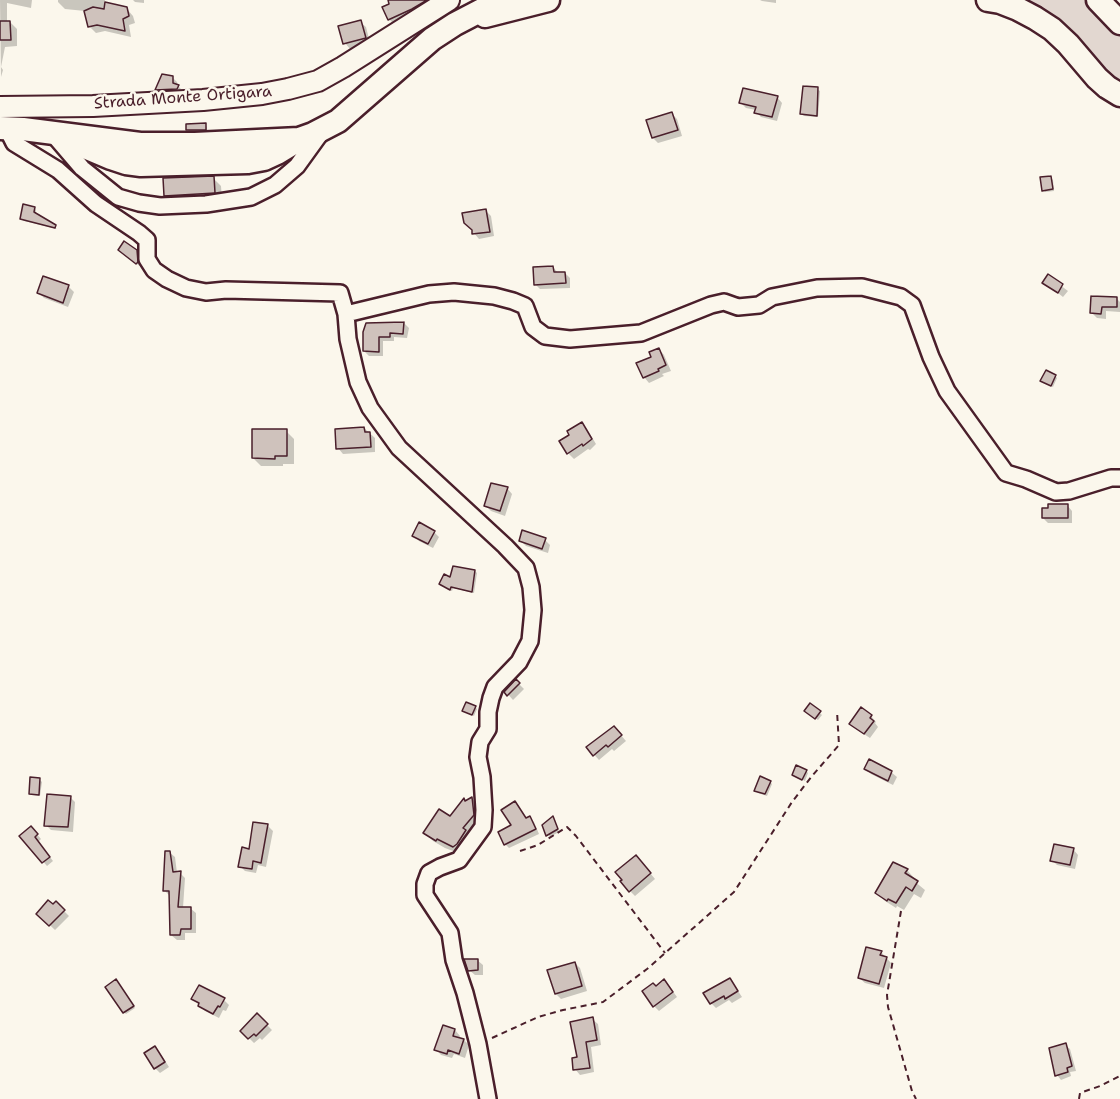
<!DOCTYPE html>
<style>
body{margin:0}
canvas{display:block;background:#fbf7ec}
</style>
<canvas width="1120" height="1099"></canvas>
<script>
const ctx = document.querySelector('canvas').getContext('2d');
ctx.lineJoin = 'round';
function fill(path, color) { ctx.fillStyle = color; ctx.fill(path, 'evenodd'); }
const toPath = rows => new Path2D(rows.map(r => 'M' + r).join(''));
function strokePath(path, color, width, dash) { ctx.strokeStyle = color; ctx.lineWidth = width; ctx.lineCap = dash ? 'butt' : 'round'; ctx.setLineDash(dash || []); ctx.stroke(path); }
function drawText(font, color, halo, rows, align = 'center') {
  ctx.font = font + ' "Shantell Sans",sans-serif'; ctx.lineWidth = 5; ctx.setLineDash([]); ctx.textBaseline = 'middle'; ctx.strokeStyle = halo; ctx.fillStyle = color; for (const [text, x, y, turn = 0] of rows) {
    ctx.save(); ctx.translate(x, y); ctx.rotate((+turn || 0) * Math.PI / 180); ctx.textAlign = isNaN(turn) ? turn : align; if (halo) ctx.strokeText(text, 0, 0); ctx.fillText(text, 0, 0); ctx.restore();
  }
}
const green = toPath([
 [1011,0,1090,0,1120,36,1120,89]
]);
const shadow = toPath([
 [0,0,32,0,31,8,7,3,7,22,10,22,17,29,17,46,5,47,1,67,3,70,1,77],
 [58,0,105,0,105,4,126,8,133,16,135,23,129,25,131,37,105,31,96,33,89,26,85,11,65,9,58,2],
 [133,0,144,0,144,3,135,2],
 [389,0,424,0,427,7,394,24,389,19,391,5],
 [760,0,776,0,776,3,762,1],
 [360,22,366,27,370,43,350,49,345,43],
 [172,77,177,82,178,86,184,92,161,95,157,90],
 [817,89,820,91,818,117,804,116,802,114],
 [777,97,782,103,777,121,761,117,756,112,756,110,746,108,741,103],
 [672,114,677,119,682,136,658,143,653,138],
 [205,125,207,127,207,132,190,132,188,130],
 [1050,177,1053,180,1054,191,1045,192,1043,190],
 [213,178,221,186,222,200,174,204,166,195],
 [34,208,36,210,35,215,57,229,24,221,21,219],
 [486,211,491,216,494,236,479,239,474,233],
 [120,250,136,251,142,257,142,268],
 [553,267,558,273,565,273,570,278,570,288,540,289,535,284],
 [1048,276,1068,291,1063,297,1044,282],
 [68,286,74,292,68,307,44,298,39,293],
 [1093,297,1117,299,1120,302,1120,312,1106,311,1106,319,1097,318,1092,313],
 [404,323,409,328,407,338,394,337,394,341,383,341,383,356,369,356,364,351,364,332],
 [659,349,664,355,671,371,662,374,664,376,649,383,644,377,652,358],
 [1055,376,1057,378,1053,387,1044,383],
 [582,424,587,429,596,444,590,450,588,449,574,459,569,454,561,441,571,435],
 [364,428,375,438,375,452,343,454,338,448],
 [286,431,294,439,294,464,283,464,283,466,261,466,253,458],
 [507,488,512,494,505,516,491,511,486,506],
 [1067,505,1072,511,1072,523,1048,523,1043,518],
 [434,532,439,537,433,548,419,541,414,535],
 [520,540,545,540,550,545,548,553,526,546],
 [475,571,477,573,474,593,453,588,452,591,443,586,451,579],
 [516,681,524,689,513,700,506,692],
 [811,705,822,715,818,720,808,713],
 [475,707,477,709,474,716,464,711],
 [871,716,876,722,875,723,878,727,870,738,856,729],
 [619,733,626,741,614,751,612,749,599,760,588,748],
 [866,769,891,772,897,777,893,785,871,774],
 [806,771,808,773,805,781,796,776],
 [40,780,42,782,40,796,32,795,30,793],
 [770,782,772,784,767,796,758,793,756,791],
 [70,797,75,802,73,832,51,830,46,825],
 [472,799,480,806,481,823,461,854,445,848,433,841,425,833,450,818,466,802],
 [515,803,527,819,530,818,534,822,539,834,509,848,505,844,513,826],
 [553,818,559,832,550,837,543,825],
 [255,823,268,826,273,831,266,867,258,865,256,873,245,871,240,866,250,850],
 [35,832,41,839,38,842,53,861,47,866,21,836],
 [1073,849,1078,855,1075,869,1057,865,1052,860],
 [169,852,175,857,177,873,180,873,185,878,183,908,190,908,196,913,196,933,185,933,185,940,177,940,171,935,169,895,164,890],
 [641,862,655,879,635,896,630,891],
 [894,864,907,870,915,879,914,881,925,890,921,898,914,894,904,910,897,906,896,908,885,901,877,893],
 [56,903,69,916,55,930,38,914,53,906],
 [881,952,891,963,884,988,865,983,859,978],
 [477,960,483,965,483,975,475,975,469,970],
 [575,963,580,968,587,991,561,999,556,994],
 [729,980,734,985,742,997,732,1003,729,1000,716,1008,711,1003],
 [118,983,135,1008,126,1014,124,1012],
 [669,986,677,997,659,1011,654,1006,656,987],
 [193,999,224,1000,229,1005,226,1011,223,1010,219,1018,205,1011],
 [257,1015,272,1030,262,1040,260,1038,254,1043,242,1031],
 [592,1019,598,1024,601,1045,591,1047,594,1072,580,1075,575,1069],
 [444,1027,455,1030,460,1036,459,1039,464,1040,469,1045,465,1058,454,1054,452,1058,441,1055,436,1049],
 [1065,1045,1070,1049,1076,1071,1070,1072,1071,1076,1061,1080,1057,1075],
 [155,1048,160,1053,169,1067,160,1073,155,1068]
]);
const building = toPath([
 [388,0,427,0,412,9,388,20,382,7,389,4,388,0],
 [105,2,127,7,129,16,123,19,125,31,97,25,88,27,84,11,93,7,104,9,105,2],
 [361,20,366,38,343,44,338,26,361,20],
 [0,21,10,21,11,40,0,40,0,21],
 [162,74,173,76,173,83,179,85,177,89,155,90,162,74],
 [803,86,818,87,817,116,800,114,803,86],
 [743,88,778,96,772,117,754,113,756,107,739,103,743,88],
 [672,112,678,130,652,138,646,120,672,112],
 [206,123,206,130,186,130,186,124,206,123],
 [214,176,215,193,164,196,163,178,214,176],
 [1051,176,1053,189,1042,191,1040,177,1051,176],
 [23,204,35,207,34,212,56,225,55,228,20,219,23,204],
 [486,209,490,232,472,234,472,230,464,223,462,213,486,209],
 [124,241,137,250,138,262,136,264,118,250,124,241],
 [553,266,554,272,565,272,566,283,534,285,533,267,553,266],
 [1048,274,1063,284,1058,293,1042,283,1048,274],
 [43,276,69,285,63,303,37,293,43,276],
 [1091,296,1117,297,1117,307,1102,307,1101,314,1090,313,1091,296],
 [404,322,403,334,390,333,390,337,379,337,379,352,363,351,363,332,366,323,404,322],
 [659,348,666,365,658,369,659,371,643,378,636,363,651,357,649,352,659,348],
 [1046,370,1056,375,1051,386,1040,381,1046,370],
 [582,422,592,439,583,446,582,444,567,454,559,441,569,435,567,431,582,422],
 [364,427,365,432,370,432,371,447,336,449,335,429,364,427],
 [252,429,287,429,287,456,275,456,275,459,252,458,252,429],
 [491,483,508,487,500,511,484,506,491,483],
 [1048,504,1068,504,1068,518,1042,518,1042,508,1048,508,1048,504],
 [419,522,435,531,428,544,412,536,419,522],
 [522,530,546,538,542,549,519,541,522,530],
 [453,566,475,570,472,592,451,587,450,590,439,584,444,574,450,577,453,566],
 [516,679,520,683,507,696,504,692,516,679],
 [466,702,476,706,472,715,462,711,466,702],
 [810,703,821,711,815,719,804,711,810,703],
 [861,707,872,715,870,718,874,721,864,734,849,724,861,707],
 [614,726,622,735,608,747,606,745,593,756,586,747,614,726],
 [869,759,892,771,888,781,864,769,869,759],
 [796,765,807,770,802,780,792,775,796,765],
 [760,776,771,781,765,794,754,791,760,776],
 [30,777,40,778,39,795,29,794,30,777],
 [47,794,71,796,68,827,44,826,47,794],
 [472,797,474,815,463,828,466,830,457,844,453,847,437,839,436,841,423,833,439,809,450,816,464,798,465,801,472,797],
 [515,801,526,818,530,816,536,829,504,845,498,832,511,825,501,810,515,801],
 [553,816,558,829,546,836,542,825,553,816],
 [253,822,268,824,261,863,253,861,252,869,238,867,242,847,249,849,253,822],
 [31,826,38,834,35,837,50,857,42,863,19,836,31,826],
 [1054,844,1074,848,1070,865,1050,861,1054,844],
 [165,851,170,851,173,872,181,871,178,907,191,907,191,929,181,929,180,935,170,935,169,891,163,891,165,851],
 [636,855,651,873,629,892,620,881,622,880,615,872,636,855],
 [893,862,908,869,905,873,918,881,912,891,906,887,896,903,888,899,887,901,875,893,893,862],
 [48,900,53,904,56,901,65,910,49,926,36,914,48,900],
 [866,947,882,951,880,955,887,957,879,984,858,978,866,947],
 [464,959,478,959,478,970,468,971,464,959],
 [575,962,582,986,555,994,547,970,575,962],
 [730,978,738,991,725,999,724,996,710,1004,703,993,730,978],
 [116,979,134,1006,123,1013,105,987,116,979],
 [664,979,673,992,653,1007,642,991,653,983,656,986,664,979],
 [199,985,225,998,220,1007,218,1006,213,1014,198,1006,199,1003,191,999,199,985],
 [257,1013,268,1024,256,1036,254,1034,248,1039,240,1031,257,1013],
 [593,1017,597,1040,586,1042,590,1068,573,1070,572,1058,577,1057,570,1022,593,1017],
 [443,1025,455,1029,453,1036,464,1039,459,1054,448,1050,447,1054,434,1050,443,1025],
 [1066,1043,1072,1066,1067,1068,1068,1072,1055,1076,1049,1048,1066,1043],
 [155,1046,165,1062,154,1069,144,1053,155,1046]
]);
const path = toPath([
 [520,851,538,845,567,827,576,836,665,953],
 [901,911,887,995,888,1007,912,1091,916,1099],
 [492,1038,538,1017,563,1010,603,1002,647,969,734,892,792,802,812,776,839,745,837,711],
 [1079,1099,1080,1093,1100,1086,1120,1076]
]);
const minor = toPath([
 [52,133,82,168,118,197,139,203,160,206,206,204,251,197,275,185,297,166,323,130],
 [10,135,14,143,58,170,96,204,139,233,147,240,147,259,154,270,167,279,186,288,206,292,226,290,340,293,346,314,429,294,454,292,494,296,513,301,525,306,533,327,545,336,570,339,641,333,711,305,724,302,738,307,759,305,772,297,817,288,862,287,901,297,912,305,931,357,947,391,1006,473,1026,479,1056,492,1069,491,1111,478,1120,478],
 [346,314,348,339,358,382,370,408,399,448,505,546,526,568,531,587,533,610,530,641,519,662,495,687,491,698,488,712,488,729,480,742,478,757,482,777,484,810,483,827,459,860,440,867,429,873,425,884,425,895,450,933,454,960,465,993,478,1044,488,1099]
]);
const major = toPath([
 [0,107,93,106,203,100,262,94,288,89,318,81,343,67,449,0]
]);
const highway = toPath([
 [988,0,1000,2,1018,9,1035,18,1052,29,1068,44,1097,78,1107,87,1120,95],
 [1098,0,1120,23],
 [485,16,548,0],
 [0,128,23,129,140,144,195,144,299,139,313,134,338,121,432,39,455,24,501,0],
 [78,144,111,158,126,163,141,165,248,162,264,159,277,153,295,142]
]);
const streetNames = [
 ["Strada Monte Ortigara",183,98,-4]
];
fill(green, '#e2d7d0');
fill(shadow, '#0003');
fill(building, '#cfc2bc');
strokePath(building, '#4a1f2b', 1.5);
strokePath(minor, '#4a1f2b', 20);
strokePath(major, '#4a1f2b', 24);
strokePath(highway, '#4a1f2b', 27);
strokePath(path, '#4a1f2b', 2, [6, 4.5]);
strokePath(minor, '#fbf7ec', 15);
strokePath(major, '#fbf7ec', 20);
strokePath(highway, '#fbf7ec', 22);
drawText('16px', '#4a1f2b', '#fbf7ec', streetNames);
</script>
